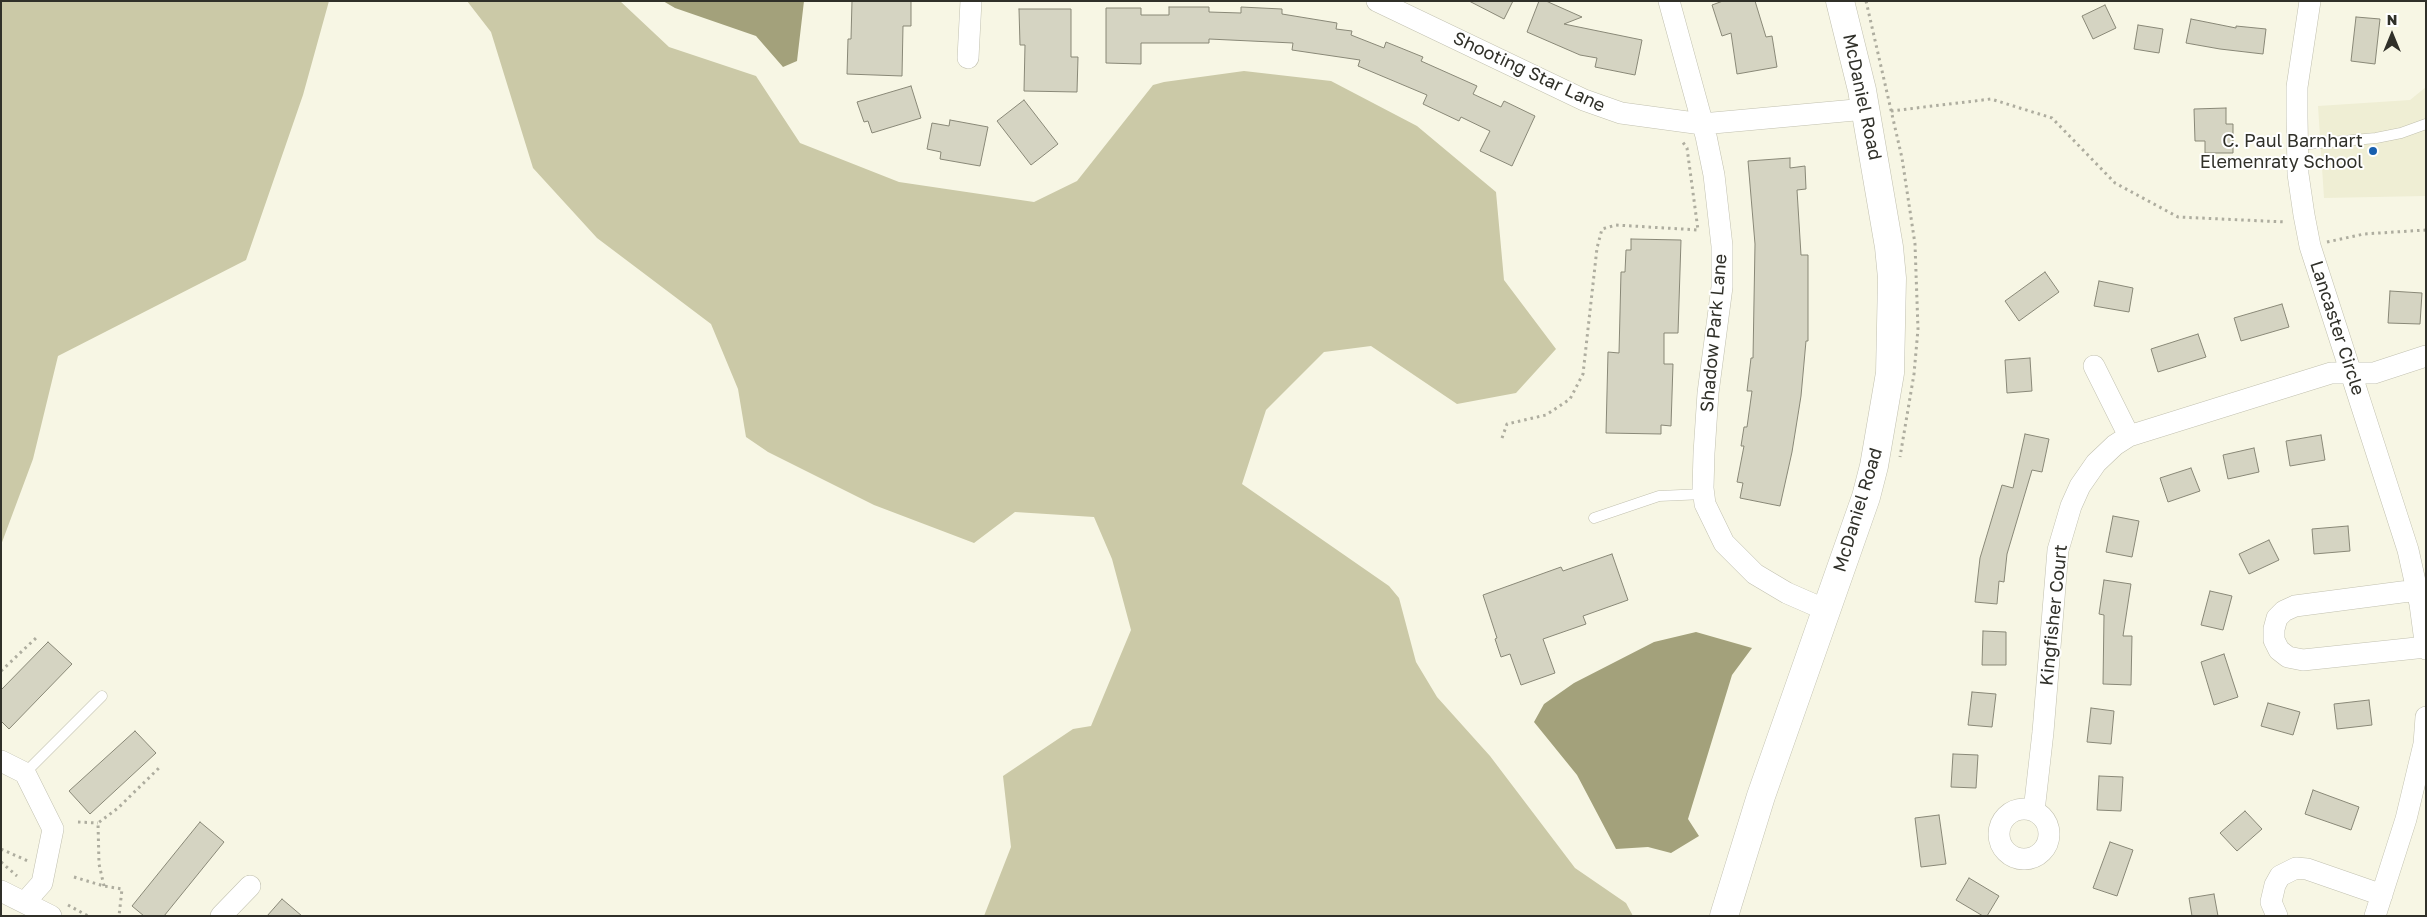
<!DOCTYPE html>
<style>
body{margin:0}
#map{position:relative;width:2427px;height:917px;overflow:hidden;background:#f7f6e4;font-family:"Golos Text",sans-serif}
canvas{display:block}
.frame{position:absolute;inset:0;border:2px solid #303029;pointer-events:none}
.north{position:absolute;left:2367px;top:10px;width:50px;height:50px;-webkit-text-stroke:4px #fff;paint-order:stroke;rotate:0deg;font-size:14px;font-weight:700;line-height:20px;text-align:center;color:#303029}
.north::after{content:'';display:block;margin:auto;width:18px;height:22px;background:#303029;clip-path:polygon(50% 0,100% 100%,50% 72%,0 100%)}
</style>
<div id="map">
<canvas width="2427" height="917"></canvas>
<div class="frame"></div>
<div class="north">N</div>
</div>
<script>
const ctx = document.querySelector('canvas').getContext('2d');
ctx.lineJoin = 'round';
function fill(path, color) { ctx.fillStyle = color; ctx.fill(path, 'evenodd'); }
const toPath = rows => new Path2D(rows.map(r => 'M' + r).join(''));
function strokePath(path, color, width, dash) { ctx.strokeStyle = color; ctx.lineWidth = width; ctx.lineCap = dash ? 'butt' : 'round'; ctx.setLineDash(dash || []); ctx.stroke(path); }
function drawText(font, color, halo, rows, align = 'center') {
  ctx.font = font + ' "Golos Text",sans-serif'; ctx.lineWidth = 4; ctx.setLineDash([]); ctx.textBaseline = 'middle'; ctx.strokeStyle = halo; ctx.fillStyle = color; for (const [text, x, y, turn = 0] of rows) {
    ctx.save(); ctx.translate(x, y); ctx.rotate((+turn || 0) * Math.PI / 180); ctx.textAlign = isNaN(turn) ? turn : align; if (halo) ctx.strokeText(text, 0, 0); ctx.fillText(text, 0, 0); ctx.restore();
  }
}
const built = toPath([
 [2426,87,2426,196,2324,198,2318,106,2410,100]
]);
const green = toPath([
 [1,1,329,1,303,95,246,260,58,356,33,459,1,545],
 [467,1,620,1,669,47,756,76,800,143,899,182,1034,202,1077,181,1153,85,1164,82,1244,71,1331,81,1417,126,1496,192,1504,280,1556,349,1516,393,1457,404,1371,346,1324,352,1266,410,1242,484,1389,586,1399,598,1416,662,1437,697,1490,756,1575,868,1626,903,1633,916,984,916,1011,847,1003,776,1073,729,1091,726,1131,630,1112,559,1094,517,1015,512,974,543,874,505,768,452,746,437,738,389,711,324,597,238,533,168,491,32]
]);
const water = toPath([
 [663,1,804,1,797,61,783,67,756,36,675,8],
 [1696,632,1752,648,1732,675,1688,819,1699,836,1671,853,1648,847,1616,849,1577,775,1534,722,1544,704,1574,683,1654,642]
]);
const building = toPath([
 [852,1,911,1,911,26,903,26,902,76,847,74,848,39,851,39,852,1],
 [1469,1,1513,1,1504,19,1469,1],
 [1539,1,1546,1,1582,17,1564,24,1642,40,1635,75,1595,67,1597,58,1580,55,1527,32,1539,1],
 [1723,1,1755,1,1766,37,1772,36,1777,67,1737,74,1731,33,1722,36,1712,5,1723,1],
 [2105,5,2116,28,2093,39,2082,16,2105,5],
 [1169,7,1209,7,1209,12,1241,13,1241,7,1282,9,1282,14,1337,23,1336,29,1352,31,1351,35,1384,48,1386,42,1423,57,1421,61,1477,86,1473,94,1501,107,1504,101,1535,116,1512,166,1480,151,1490,131,1461,117,1459,121,1423,104,1427,95,1358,66,1360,60,1292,50,1293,43,1209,39,1209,43,1141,43,1141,64,1106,63,1106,8,1141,8,1141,15,1169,15,1169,7],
 [1019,9,1071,9,1071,57,1078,57,1077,92,1024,91,1025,45,1020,45,1019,9],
 [2356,17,2380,19,2375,64,2351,61,2356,17],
 [2191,19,2236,28,2236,26,2266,29,2263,54,2220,49,2186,43,2191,19],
 [2138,25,2163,29,2159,53,2134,49,2138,25],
 [911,86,921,118,872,133,868,121,864,122,857,102,911,86],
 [1024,100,1058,144,1031,165,997,121,1024,100],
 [2226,108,2226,124,2233,124,2233,153,2205,153,2205,141,2195,141,2194,109,2226,108],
 [950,120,988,127,980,166,940,159,941,152,927,149,932,123,949,126,950,120],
 [1790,158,1790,168,1805,166,1806,189,1797,190,1801,255,1808,255,1808,341,1806,341,1801,396,1792,452,1780,506,1740,498,1743,483,1737,482,1744,446,1741,446,1744,427,1747,427,1752,391,1747,391,1751,358,1753,358,1755,244,1748,161,1790,158],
 [1631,239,1681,240,1678,333,1664,333,1664,364,1673,364,1671,426,1661,425,1661,434,1606,433,1608,352,1619,353,1621,272,1625,272,1626,250,1631,250,1631,239],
 [2045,272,2059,292,2019,321,2005,301,2045,272],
 [2099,281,2133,288,2129,312,2094,306,2099,281],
 [2390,291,2422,293,2420,324,2388,323,2390,291],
 [2282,304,2289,327,2241,341,2234,318,2282,304],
 [2198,334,2206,357,2158,372,2151,349,2198,334],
 [2030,358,2032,391,2007,393,2005,360,2030,358],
 [2025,434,2049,439,2042,472,2032,470,2007,554,2004,582,1999,581,1997,604,1975,602,1980,558,2002,485,2013,488,2025,434],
 [2321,435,2325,460,2290,466,2286,441,2321,435],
 [2254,448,2259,472,2228,479,2223,455,2254,448],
 [2191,468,2200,491,2168,502,2160,478,2191,468],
 [2113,516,2139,521,2132,557,2106,552,2113,516],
 [2348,526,2350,551,2314,554,2312,529,2348,526],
 [2269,540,2279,560,2249,574,2239,554,2269,540],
 [1612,554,1628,600,1583,616,1586,624,1543,639,1555,673,1521,685,1510,654,1501,657,1495,639,1497,638,1483,595,1561,567,1563,571,1612,554],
 [2104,580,2131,584,2123,636,2132,636,2131,685,2103,684,2104,615,2099,614,2104,580],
 [2210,591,2232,596,2223,630,2201,625,2210,591],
 [1983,631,2006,632,2006,665,1982,665,1983,631],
 [48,642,72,664,9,729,1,721,1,690,48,642],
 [2224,654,2238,697,2214,705,2201,662,2224,654],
 [1972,692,1996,694,1992,727,1968,725,1972,692],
 [2369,700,2372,725,2337,729,2334,704,2369,700],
 [2268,703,2300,712,2293,735,2261,726,2268,703],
 [2091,708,2114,711,2111,744,2087,742,2091,708],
 [135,731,156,753,90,814,69,791,135,731],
 [1953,754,1978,755,1976,788,1951,787,1953,754],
 [2099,776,2123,777,2121,811,2097,810,2099,776],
 [2313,790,2359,807,2351,830,2305,814,2313,790],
 [2245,811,2262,829,2237,851,2220,833,2245,811],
 [1939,815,1946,864,1921,867,1915,818,1939,815],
 [200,822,224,842,164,916,144,916,132,906,200,822],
 [2110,842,2133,850,2117,896,2093,888,2110,842],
 [1969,878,1999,896,1987,916,1983,916,1956,900,1969,878],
 [2214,894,2218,916,2192,916,2189,898,2214,894],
 [282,899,302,916,267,916,282,899]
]);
const path = toPath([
 [1866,1,1902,158,1915,244,1918,329,1914,374,1900,457],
 [1891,111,1991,99,2052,118,2115,183,2178,217,2286,222],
 [2327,242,2364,234,2426,230],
 [1502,438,1507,424,1546,415,1570,399,1583,374,1597,248,1602,229,1616,225,1698,230,1687,148,1682,141],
 [1,671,36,638],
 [78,822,98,823],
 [1,849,28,861],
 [1,862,17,876],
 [74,877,104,886,122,889,119,916],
 [104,886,99,864,98,823,118,808,161,766],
 [68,905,88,916]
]);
const lane = toPath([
 [2297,145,2376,138,2401,133,2426,124],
 [1594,518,1659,496,1704,494],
 [25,773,102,696]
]);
const street = toPath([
 [1377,1,1584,100,1621,113,1702,124,1866,109],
 [1669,1,1706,136,1714,175,1722,246,1722,287,1708,393,1704,453,1703,488,1705,504,1724,543,1755,574,1787,593,1826,610],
 [2310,1,2297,87,2297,117,2298,174,2304,215,2310,246,2408,550,2420,604,2426,649],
 [968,58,971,1],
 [2094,366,2129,436],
 [2417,590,2295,606,2284,611,2277,618,2274,629,2274,640,2279,650,2288,657,2303,660,2426,647],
 [1,761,25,773,53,829,42,883,26,901],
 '1999 834a25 25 0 1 1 50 0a25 25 0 1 1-50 0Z',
 [2034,811,2043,732,2058,550,2071,506,2080,486,2096,463,2115,445,2129,436,2331,373,2374,373,2426,356],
 [1,891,51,916],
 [221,916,250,886],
 [2277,916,2271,902,2275,885,2280,876,2296,868,2307,869,2382,895],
 [2375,916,2406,819,2424,744,2426,717]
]);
const secondary = toPath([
 [1724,916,1761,796,1866,497,1874,466,1890,373,1892,278,1889,247,1862,90,1840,1]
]);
const markers = [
 [2373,151,5,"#175fae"]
];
const streetNames = [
 ["Shooting Star Lane",1529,72,25],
 ["McDaniel Road",1862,97,78],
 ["Lancaster Circle",2337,328,72],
 ["Shadow Park Lane",1714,333,-85],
 ["McDaniel Road",1858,510,-73],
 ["Kingfisher Court",2054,615,-84]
];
const poiNames = [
 ["C. Paul Barnhart",2363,141],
 ["Elemenraty School",2363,162]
];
fill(built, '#efeed4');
fill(green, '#cbc9a7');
fill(water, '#a3a17b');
fill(building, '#d5d4c2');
strokePath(building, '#898877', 1);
strokePath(lane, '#c1c0af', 11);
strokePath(street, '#c1c0af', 22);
strokePath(secondary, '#c1c0af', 29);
strokePath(path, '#aead9f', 3, [2.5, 4]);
strokePath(lane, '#fff', 10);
strokePath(street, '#fff', 21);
strokePath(secondary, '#fff', 28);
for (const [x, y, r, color] of markers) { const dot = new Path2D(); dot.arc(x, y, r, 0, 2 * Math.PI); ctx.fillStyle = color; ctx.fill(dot); strokePath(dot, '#fff', 2); }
drawText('18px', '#303029', '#fff', streetNames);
drawText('18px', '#303029', '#fff', poiNames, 'right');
</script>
